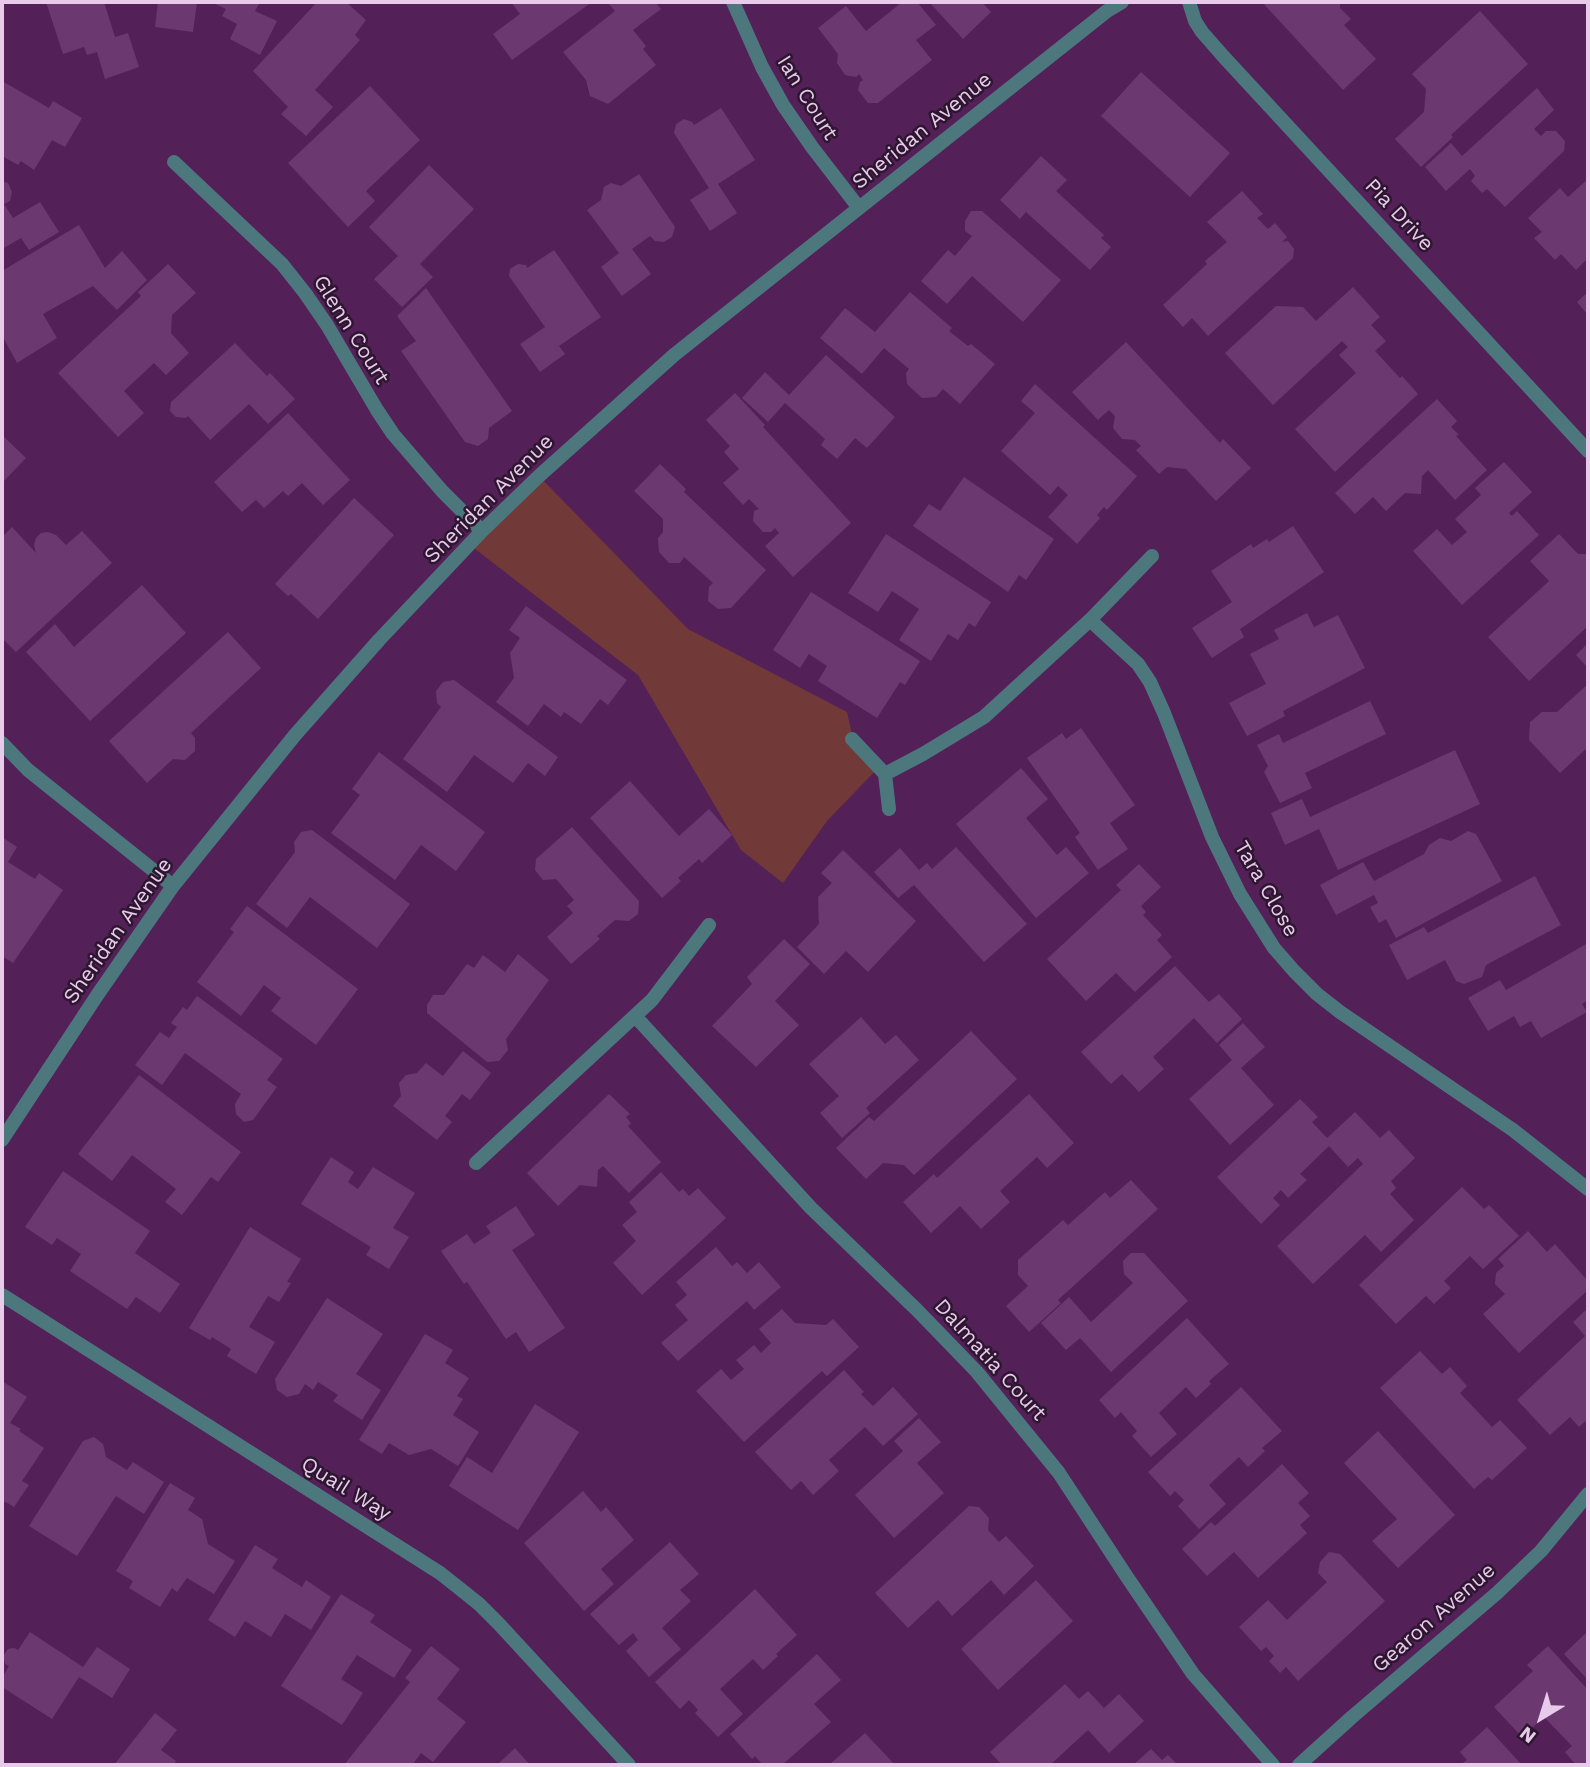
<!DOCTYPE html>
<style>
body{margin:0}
#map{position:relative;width:1590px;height:1767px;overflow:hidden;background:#532158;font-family:"Work Sans",sans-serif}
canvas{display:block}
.frame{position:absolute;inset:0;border:4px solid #e8caea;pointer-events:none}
.north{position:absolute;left:1506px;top:1683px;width:70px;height:70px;-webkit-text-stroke:5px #2d162f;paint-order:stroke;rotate:218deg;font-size:19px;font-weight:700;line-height:28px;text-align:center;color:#e8caea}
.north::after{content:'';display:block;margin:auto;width:24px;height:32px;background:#e8caea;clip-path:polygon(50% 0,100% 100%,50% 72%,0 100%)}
</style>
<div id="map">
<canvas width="1590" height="1767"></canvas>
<div class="frame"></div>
<div class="north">N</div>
</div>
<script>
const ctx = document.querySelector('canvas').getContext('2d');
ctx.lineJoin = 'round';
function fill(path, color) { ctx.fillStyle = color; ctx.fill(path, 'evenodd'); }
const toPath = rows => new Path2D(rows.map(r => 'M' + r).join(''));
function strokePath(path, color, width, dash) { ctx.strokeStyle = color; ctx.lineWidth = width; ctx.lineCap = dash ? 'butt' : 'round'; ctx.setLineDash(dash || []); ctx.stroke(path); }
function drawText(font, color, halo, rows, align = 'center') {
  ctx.font = font + ' "Work Sans",sans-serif'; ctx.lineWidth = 5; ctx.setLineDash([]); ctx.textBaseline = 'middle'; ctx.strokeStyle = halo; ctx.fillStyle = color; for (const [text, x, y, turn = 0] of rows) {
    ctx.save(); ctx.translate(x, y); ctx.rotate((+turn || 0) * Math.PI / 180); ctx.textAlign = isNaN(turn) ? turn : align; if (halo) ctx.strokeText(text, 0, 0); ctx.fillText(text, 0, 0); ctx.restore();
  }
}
const green = toPath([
 [539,476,688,629,847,712,853,739,879,767,827,821,783,883,741,850,638,675,470,545]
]);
const building = toPath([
 [46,2,104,2,115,37,128,33,139,67,105,79,97,52,87,55,84,47,63,54],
 [158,2,197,2,193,32,155,27],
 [211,2,260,2,255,11,277,21,260,55,230,39,237,24,222,16,226,9],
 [317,2,346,2,366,20,355,35,360,40,315,90,333,107,306,136,281,114,288,107,253,71],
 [511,2,592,2,512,60,493,34,520,14],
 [607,2,655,2,661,9,633,30,646,46,643,49,656,65,608,104,590,96,586,80,563,52,615,11],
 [902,2,917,2,936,25,916,40,932,60,878,103,868,103,858,90,860,82,863,80,859,74,856,77,845,75,837,63,838,54,818,28,846,6,866,31],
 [933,2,982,2,991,12,963,39,931,4],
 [1262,2,1340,2,1340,8,1351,19,1344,25,1376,59,1343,90],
 [1480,11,1528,64,1451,135,1453,137,1421,167,1395,139,1424,112,1426,89,1412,74],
 [1141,72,1230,153,1190,197,1101,116],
 [2,81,49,108,53,101,82,118,65,147,52,140,34,170,21,161,18,165,2,156],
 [370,86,420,140,366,191,375,201,348,227,288,163],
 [1537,88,1554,110,1534,129,1541,136,1546,131,1556,131,1565,141,1564,151,1505,207,1487,189,1482,193,1471,181,1475,176,1470,169,1446,191,1425,167,1451,143,1462,156],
 [721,108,755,160,718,184,737,213,710,231,690,200,709,188,674,133,676,124,684,119,692,122,694,125],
 [1041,156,1067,180,1056,191,1104,235,1101,238,1111,247,1090,270,1026,212,1020,219,1000,200],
 [429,165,474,209,420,264,433,277,402,307,374,279,398,256,369,227],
 [639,174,675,227,672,237,664,242,655,241,650,236,632,249,651,274,622,296,601,267,619,253,587,210,601,200,604,187,611,183,621,186],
 [1588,179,1588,258,1576,270,1561,254,1555,260,1534,238,1542,232,1528,218,1560,188,1568,197],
 [2,181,8,183,12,192,10,201,4,204,13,218,40,202,59,232,29,250,21,238,2,249],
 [1242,191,1263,214,1257,218,1268,229,1275,223,1287,237,1282,242,1288,241,1294,249,1293,258,1208,336,1192,318,1183,327,1163,305,1207,264,1205,261,1227,242,1207,222],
 [971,211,982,211,1061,280,1023,322,972,276,947,304,921,281,948,250,955,256,972,236,965,231,965,221],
 [79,225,105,268,122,251,147,280,117,310,93,286,43,314,57,338,17,363,2,335,2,271],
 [554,250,601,317,559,346,565,354,540,372,520,344,545,327,509,276,510,269,518,264,526,265,527,268],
 [168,264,196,293,172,315,171,333,189,353,166,375,154,363,124,391,144,413,118,437,58,373,141,296,138,292],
 [1353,287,1380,317,1371,325,1386,341,1375,351,1400,378,1402,376,1418,394,1335,472,1295,429,1356,373,1339,355,1348,347,1342,341,1273,405,1225,353,1276,306,1303,307,1316,321],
 [426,288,512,411,489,428,488,439,478,446,465,442,401,351,416,341,397,316],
 [910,292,952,328,949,331,968,346,971,344,995,364,960,404,943,389,936,397,922,398,907,384,906,373,909,369,884,348,862,374,820,338,845,308,875,332],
 [1588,292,1588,315,1577,302],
 [1126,342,1220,443,1223,439,1251,468,1216,501,1186,469,1167,467,1159,474,1136,450,1141,446,1135,440,1122,439,1113,428,1115,416,1109,410,1098,420,1072,392],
 [235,343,267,376,270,373,295,399,268,424,249,404,210,440,188,416,186,418,176,417,170,411,171,402],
 [826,355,895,417,867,448,855,438,837,459,821,445,825,439,785,403,768,422,742,398,765,372,789,395],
 [1035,384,1137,476,1107,510,1104,507,1097,515,1100,518,1077,544,1048,517,1068,495,1058,486,1050,495,1001,451,1035,413,1021,401],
 [735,393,765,425,763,427,851,523,793,577,765,546,779,533,775,528,771,532,763,532,753,521,754,511,759,509,749,499,743,505,723,483,739,469,724,452,730,446,706,420],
 [1437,399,1457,421,1451,427,1459,435,1456,436,1487,470,1455,500,1428,470,1422,476,1421,494,1405,493,1386,511,1373,497,1355,514,1335,493],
 [288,413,350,480,323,505,302,483,288,496,283,491,264,508,256,500,242,512,214,482],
 [2,435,26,458,2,483],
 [1504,462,1532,492,1509,513,1512,516,1517,511,1539,535,1462,605,1413,551,1437,529,1452,545,1467,532,1455,519,1481,495,1475,488],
 [660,464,686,489,684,492,766,570,731,608,718,609,708,601,709,587,713,583,684,557,680,563,669,563,659,552,658,538,663,532,663,519,634,491],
 [964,477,1054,539,1026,580,1019,575,1008,592,913,526,929,504,940,511],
 [354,498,394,535,318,619,291,594,288,596,275,584],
 [1293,526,1324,572,1240,629,1244,637,1212,658,1192,628,1232,602,1211,571,1251,544,1253,548,1267,539,1269,542],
 [12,527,36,553,34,545,36,538,41,533,48,532,56,535,66,545,82,531,112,563,16,652,2,638,2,537],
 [886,534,991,602,975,627,969,623,958,640,948,634,931,661,899,640,919,609,892,591,878,612,848,593],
 [1559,534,1578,554,1588,554,1588,597,1586,599,1588,601,1588,626,1529,681,1488,637,1549,581,1530,561],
 [142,585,186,633,90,721,26,652,55,624,74,647],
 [811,592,920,661,905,685,900,682,877,718,818,681,827,666,809,654,800,668,773,650],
 [526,606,627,680,608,705,600,699,581,724,564,712,561,717,544,704,528,726,496,702,514,678,510,653,520,638,509,630],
 [1307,613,1314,627,1338,615,1365,668,1283,711,1285,716,1247,736,1229,703,1266,684,1250,654,1279,639,1274,630],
 [228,632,261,668,191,733,195,738,195,751,185,760,173,759,147,783,109,741],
 [1588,643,1588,668,1576,655],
 [454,680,558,757,545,776,528,763,513,783,474,755,447,792,403,759,441,707,437,703,436,691,443,682],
 [1588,684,1588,747,1560,773,1529,740,1530,722,1542,712,1557,712],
 [1370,701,1386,734,1305,773,1312,788,1280,803,1264,772,1268,766,1257,745,1279,734,1283,743],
 [1081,728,1135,805,1110,823,1128,849,1098,870,1075,837,1080,833,1027,758,1062,733,1066,739],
 [1455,750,1480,804,1338,870,1319,829,1285,845,1271,813,1302,799,1310,817],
 [379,752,485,832,456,871,421,845,395,880,331,833,360,795,352,789],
 [1021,768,1048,799,1026,818,1057,855,1066,847,1089,873,1036,918,956,824],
 [630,781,679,836,709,809,732,835,702,863,699,859,678,878,681,881,662,898,590,818],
 [572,827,639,901,638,914,629,921,615,920,597,936,600,939,571,964,547,937,573,913,567,906,574,900,556,879,543,880,535,870,536,859],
 [312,830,410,904,377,948,310,897,287,928,256,904,295,852,294,842,301,832],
 [1468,831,1476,834,1502,881,1396,938,1386,919,1379,923,1370,907,1378,903,1374,895,1336,915,1320,885,1363,862,1374,881,1424,854,1429,845,1440,838,1451,841],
 [2,837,17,847,8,862,35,879,39,873,63,890,13,963,2,956],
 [956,847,1027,924,984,962,914,885,898,898,874,872,900,848,919,870,927,863,932,869],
 [843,850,916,921,868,972,846,951,824,974,797,947,819,924,818,897,832,883,821,873],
 [1139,864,1161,887,1141,906,1146,912,1143,915,1162,935,1157,940,1172,957,1135,992,1116,973,1086,1001,1047,959,1121,890,1116,885],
 [1535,876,1561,925,1486,965,1482,977,1464,984,1456,981,1445,960,1407,980,1389,945,1424,927,1428,933],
 [247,906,358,989,316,1045,271,1011,281,998,264,985,241,1016,197,982,234,932,230,929],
 [784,939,810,964,775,1001,799,1025,756,1067,712,1026,752,984,747,977],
 [1588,943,1588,1000,1582,1004,1587,1012,1541,1038,1531,1021,1520,1027,1514,1016,1488,1031,1468,998,1500,980,1506,990],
 [518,954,549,980,506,1039,508,1050,499,1061,487,1062,427,1013,427,1005,433,995,444,995,467,964,474,968,483,955,505,972],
 [1175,966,1209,1002,1219,994,1242,1019,1217,1043,1194,1018,1153,1057,1164,1069,1139,1092,1122,1074,1111,1084,1081,1052],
 [197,996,283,1059,267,1080,277,1087,253,1120,244,1122,236,1114,235,1104,241,1094,185,1053,162,1085,135,1065,160,1032,169,1038,177,1027,171,1023,183,1007,187,1010],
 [861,1017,885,1044,896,1035,919,1060,866,1108,870,1113,842,1138,820,1113,839,1096,809,1064],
 [1243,1023,1265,1047,1241,1068,1274,1105,1230,1145,1189,1099,1232,1060,1219,1045],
 [971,1031,1017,1079,914,1175,904,1165,883,1163,866,1179,836,1148,869,1117,874,1121],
 [463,1051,491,1073,470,1100,462,1094,445,1116,452,1122,437,1140,393,1106,401,1096,399,1083,406,1075,417,1073,426,1063,443,1076],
 [139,1075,241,1152,218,1182,211,1177,182,1215,165,1202,176,1189,132,1155,112,1181,78,1154],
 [609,1094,630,1114,626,1117,631,1123,628,1126,661,1162,629,1193,603,1166,598,1170,597,1187,580,1185,558,1206,527,1173],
 [1029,1094,1074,1143,1047,1168,1037,1157,1000,1191,1010,1202,981,1229,960,1206,931,1233,903,1202,934,1174,937,1178],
 [1300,1099,1318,1117,1312,1122,1327,1138,1355,1112,1380,1138,1389,1130,1415,1158,1391,1181,1396,1188,1390,1194,1414,1220,1381,1252,1365,1235,1313,1284,1277,1246,1363,1164,1358,1158,1348,1167,1329,1146,1300,1174,1307,1180,1288,1198,1281,1190,1273,1198,1280,1205,1261,1224,1217,1177],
 [331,1157,354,1172,348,1182,358,1189,373,1167,415,1193,393,1228,409,1237,389,1269,366,1255,371,1247,301,1204],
 [63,1171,150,1231,135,1253,180,1284,160,1313,136,1297,127,1309,70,1271,81,1254,57,1238,52,1245,25,1227],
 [661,1172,679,1192,683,1189,689,1196,698,1188,726,1218,642,1295,613,1263,636,1241,622,1225,637,1212,629,1202],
 [1131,1180,1158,1209,1058,1300,1061,1303,1029,1332,1006,1306,1028,1286,1018,1275,1018,1260,1063,1220,1068,1225,1105,1192,1110,1198],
 [1462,1187,1484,1209,1489,1205,1519,1236,1483,1269,1470,1256,1444,1281,1451,1288,1434,1304,1426,1296,1396,1324,1359,1285],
 [516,1206,535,1235,512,1250,565,1328,529,1352,516,1332,506,1339,467,1282,464,1284,441,1251,467,1234,474,1244,491,1233,486,1226],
 [250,1227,301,1259,287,1282,291,1283,279,1302,268,1296,249,1327,275,1342,256,1374,227,1356,231,1349,212,1337,210,1340,189,1328],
 [1528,1231,1547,1252,1555,1244,1588,1281,1588,1290,1519,1353,1483,1314,1505,1294,1495,1284,1496,1273,1504,1266,1498,1259],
 [716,1247,732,1266,737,1262,747,1273,759,1262,781,1287,754,1310,747,1301,678,1361,661,1343,688,1320,675,1305,687,1295,676,1282],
 [1131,1253,1144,1253,1188,1301,1111,1372,1080,1338,1066,1350,1041,1323,1069,1297,1091,1322,1133,1283,1124,1274,1123,1261],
 [327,1298,383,1334,356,1374,381,1390,362,1420,333,1401,338,1395,318,1382,313,1390,305,1384,299,1394,287,1397,277,1390,275,1379],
 [1588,1308,1588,1419,1579,1427,1570,1417,1550,1435,1517,1400,1585,1336,1573,1322],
 [782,1309,795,1323,826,1325,833,1319,859,1347,827,1376,822,1371,744,1442,696,1391,721,1369,731,1380,744,1369,736,1360,754,1345,761,1353,771,1343,759,1329],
 [1187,1318,1229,1364,1209,1381,1211,1384,1196,1398,1186,1387,1159,1413,1177,1434,1151,1457,1132,1436,1137,1431,1121,1412,1115,1418,1099,1400],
 [425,1334,453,1350,445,1363,469,1378,457,1396,463,1399,453,1415,479,1432,458,1466,431,1449,409,1455,389,1443,382,1454,359,1440],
 [1420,1351,1442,1374,1450,1367,1467,1386,1460,1393,1492,1427,1500,1420,1527,1448,1492,1480,1488,1477,1474,1489,1380,1388],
 [844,1370,864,1392,861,1394,873,1406,893,1387,918,1414,883,1446,865,1427,829,1460,839,1471,813,1495,801,1481,791,1490,755,1452],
 [2,1381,27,1397,10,1423,21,1429,19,1431,44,1448,22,1481,29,1485,14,1507,6,1502,2,1503],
 [1241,1387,1282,1431,1262,1448,1265,1451,1248,1467,1239,1457,1209,1485,1226,1504,1199,1529,1178,1506,1184,1500,1175,1491,1170,1496,1148,1472],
 [535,1404,579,1432,518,1530,449,1486,467,1457,492,1473],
 [919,1418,941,1442,917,1463,944,1493,894,1538,855,1495,903,1451,894,1441],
 [1378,1431,1455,1515,1398,1568,1372,1541,1397,1519,1344,1463],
 [94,1437,103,1444,106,1457,127,1470,133,1462,164,1482,144,1514,116,1496,77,1556,29,1526,83,1441],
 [1282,1464,1309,1493,1298,1503,1310,1516,1300,1525,1307,1533,1258,1578,1234,1552,1207,1576,1182,1549,1211,1522,1215,1526],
 [170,1483,195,1498,188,1510,202,1519,208,1544,235,1561,214,1594,187,1578,177,1592,172,1588,160,1607,129,1588,133,1581,116,1571],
 [583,1491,601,1512,606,1507,634,1540,601,1569,614,1584,584,1611,524,1543],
 [969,1506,979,1507,989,1518,988,1530,999,1542,1006,1536,1034,1566,1004,1595,991,1580,952,1616,938,1600,908,1628,875,1593],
 [670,1542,699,1574,680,1590,691,1601,662,1628,681,1649,649,1677,626,1651,638,1640,633,1633,619,1645,590,1614],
 [255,1545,278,1559,272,1568,302,1587,306,1580,331,1597,311,1630,285,1614,271,1637,245,1621,235,1637,208,1620],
 [1329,1552,1340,1554,1385,1601,1298,1681,1286,1667,1280,1673,1269,1661,1274,1656,1266,1647,1261,1651,1239,1627,1268,1600,1287,1620,1327,1582,1318,1573,1320,1562],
 [1036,1580,1073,1621,998,1690,961,1649],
 [755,1589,797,1635,776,1654,778,1656,763,1670,753,1659,720,1689,743,1714,718,1737,695,1713,698,1710,689,1700,680,1709,655,1682],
 [341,1594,375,1615,370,1622,412,1650,394,1678,357,1655,341,1679,363,1693,342,1725,281,1686],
 [1588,1631,1588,1680,1564,1654],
 [30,1632,83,1667,97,1647,130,1669,112,1698,79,1677,52,1719,2,1687,2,1678,9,1666,5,1664,3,1656,8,1649,14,1648,18,1650],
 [431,1646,460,1669,437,1699,466,1722,433,1762,421,1753,412,1765,344,1765,410,1682,405,1678],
 [1548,1646,1588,1690,1588,1765,1576,1765,1565,1752,1572,1746,1544,1717,1522,1737,1494,1707,1533,1671,1527,1665],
 [817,1654,841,1680,814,1704,831,1722,782,1765,763,1765,755,1756,752,1759,730,1734],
 [1065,1684,1079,1699,1088,1691,1104,1708,1119,1694,1144,1721,1109,1753,1088,1730,1050,1765,1002,1765,990,1752],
 [155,1713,177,1730,161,1750,176,1761,173,1765,114,1765],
 [1487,1727,1522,1765,1460,1765,1467,1760,1460,1752],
 [865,1733,895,1765,829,1765],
 [515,1748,530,1765,497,1765],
 [1151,1749,1162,1760,1168,1755,1178,1765,1133,1765]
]);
const street = toPath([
 [733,2,762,67,783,105,812,147,859,208],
 [1189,2,1195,21,1202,32,1223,56,1588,451],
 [174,162,282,264,305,293,327,325,377,410,393,434,442,491,482,531],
 [1090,620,1138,664,1150,682,1164,713,1212,837,1240,894,1274,948,1294,971,1317,994,1340,1012,1513,1130,1588,1189],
 [852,739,885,774],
 [2,743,28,770,173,886],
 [889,809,885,774,923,754,984,717,1090,620,1152,556],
 [635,1016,811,1208,917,1310,977,1372,1059,1473,1127,1577,1193,1674,1273,1765],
 [2,1140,98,994,173,886,295,735,379,640,482,531,539,476,674,355,1107,11,1122,2],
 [476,1163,652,1000,709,925],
 [2,1295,440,1573,459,1588,479,1604,499,1624,629,1765],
 [1299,1765,1352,1717,1497,1593,1541,1551,1588,1494]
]);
const streetNames = [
 ["Ian Court",807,98,58],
 ["Sheridan Avenue",922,131,-39],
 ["Pia Drive",1399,215,47],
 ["Glenn Court",351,330,58],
 ["Sheridan Avenue",489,499,-45],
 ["Tara Close",1266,889,60],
 ["Sheridan Avenue",118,931,-55],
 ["Dalmatia Court",990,1360,48],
 ["Quail Way",346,1489,32],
 ["Gearon Avenue",1434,1618,-41]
];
fill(green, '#713937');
fill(building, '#6c3870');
strokePath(street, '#4c787d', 14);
drawText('21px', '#e8caea', '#2d162f', streetNames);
</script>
